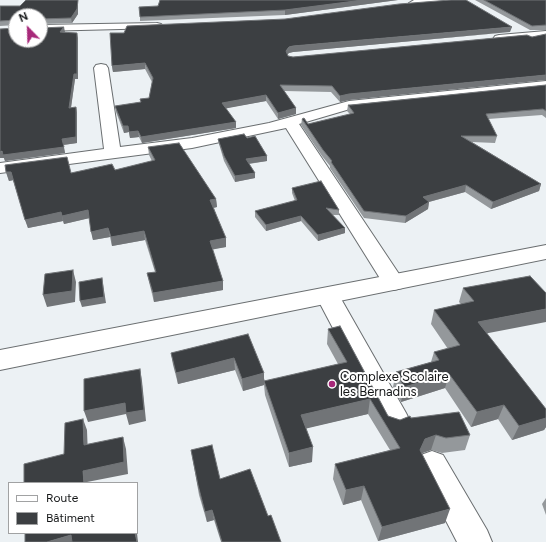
<!DOCTYPE html>
<meta charset="utf-8">
<style>
body{margin:0}
#map{position:relative;width:546px;height:542px;overflow:hidden;background:#ecf1f4;font-family:Figtree,sans-serif}
canvas{display:block}
.legend{position:absolute;left:8px;top:482px;width:130px;height:52px;box-sizing:border-box;background:#fff;border:1px solid #a1a2a3;margin:0;padding:5px 7px;list-style:none;font-size:12px;color:#151718}
.legend li{display:flex;align-items:center;gap:8px;height:20px}
.legend b{width:20px;border:1px solid #a1a2a3}
.north{position:absolute;left:8px;top:8px;width:40px;height:40px;box-sizing:border-box;background:#fff;border:1px solid #a1a2a3;border-radius:50%;rotate:337deg;font-size:11px;font-weight:700;line-height:16px;text-align:center;color:#151718}
.north::after{content:'';display:block;margin:auto;width:14px;height:18px;background:#a72879;clip-path:polygon(50% 0,100% 100%,50% 72%,0 100%)}
</style>
<div id="map">
<canvas width="546" height="542"></canvas>
<ul class="legend">
<li><b style="height:5px;background:#fff"></b>Route</li>
<li><b style="height:11px;background:#3c3f42"></b>Bâtiment</li>
</ul>
<div class="north">N</div>
</div>
<script>
const ctx = document.querySelector('canvas').getContext('2d');
ctx.lineJoin = 'round';
const toPath = rows => new Path2D(rows.map(r => 'M' + r).join(''));
function strokePath(path, color, width, dash) { ctx.strokeStyle = color; ctx.lineWidth = width; ctx.lineCap = dash ? 'butt' : 'round'; ctx.setLineDash(dash || []); ctx.stroke(path); }
function fill(path, color) { ctx.fillStyle = color; ctx.fill(path, 'evenodd'); }
function drawText(font, color, halo, rows, align = 'center') {
  ctx.font = font + ' Figtree,sans-serif'; ctx.lineWidth = 4; ctx.setLineDash([]); ctx.textBaseline = 'middle'; ctx.strokeStyle = halo; ctx.fillStyle = color; for (const [text, x, y, turn = 0] of rows) {
    ctx.save(); ctx.translate(x, y); ctx.rotate((+turn || 0) * Math.PI / 180); ctx.textAlign = isNaN(turn) ? turn : align; if (halo) ctx.strokeText(text, 0, 0); ctx.fillText(text, 0, 0); ctx.restore();
  }
}
const minor = toPath([
 [414,0,454,0,449,3,410,5,409,3,414,0],
 [157,23,161,24,163,26,161,28,40,31,40,25,157,23],
 [546,31,546,37,499,43,495,42,493,39,495,36,499,35,546,31],
 [101,64,106,65,108,68,120,147,192,138,269,123,349,101,546,81,546,89,350,109,299,124,405,283,402,288,394,290,386,288,286,128,192,148,0,173,0,163,104,149,94,68,96,65,101,64],
 [328,288,336,290,406,413,410,421,406,429,396,433,386,429,316,296,320,290,328,288],
 [432,451,443,455,487,530,492,542,457,542,417,465,421,455,432,451]
]);
const major = toPath([
 [546,245,546,259,0,370,0,350,546,245]
]);
const wall = toPath([
 [26,0,78,0,78,14,72,23,40,24,40,16,16,40,65,32,78,38,78,79,75,79,71,108,76,107,77,113,77,143,63,145,65,153,5,161,4,158,16,25,0,26,0,6,20,6],
 [398,0,285,15,140,21,140,17,158,6],
 [475,0,546,0,546,30,530,30],
 [510,32,293,52,289,53,287,54,288,56,293,57,527,35,349,100,340,102,331,92,284,91,296,108,296,114,278,119,266,101,226,108,236,128,142,143,139,137,130,138,129,132,124,133,116,112,115,106,141,102,140,99,149,98,152,82,145,69,113,72,112,66],
 [546,85,546,118,542,115,488,119,497,136,495,143,472,142,541,184,539,191,491,209,465,192,429,202,428,209,405,223,364,218,330,168,330,166,322,156,301,125,302,119,308,124,350,114,347,111,348,105],
 [218,139,267,156,267,161,249,164,255,173,255,178,235,182,224,161,219,144],
 [148,147,216,199,217,207,214,208,226,247,212,249,223,281,223,290,154,302,149,282,147,273,155,272,145,240,112,246,110,237,93,240,89,218,64,224,63,221,28,228,13,180,9,181,6,172,71,173,115,170,152,161,149,155],
 [292,188,339,210,339,215,332,215,345,233,318,241,301,221,266,231,255,217,255,211,295,201,292,193],
 [530,276,487,334,546,409,546,427,544,430,512,440,498,419,471,427,445,388,401,402,393,387,396,372,431,362,434,352,448,349,431,324,434,310,461,304,459,302,463,288],
 [328,329,388,416,400,420,411,418,470,435,465,450,442,453,431,450,421,453,445,523,378,541,361,500,343,505,333,479,335,464,390,450,368,414,306,428,312,462,289,467,265,395,264,385,243,391,235,370,178,384,173,365,171,353,248,334,265,381,338,364,327,344],
 [191,450,220,479,268,516,281,542,221,542,214,520,207,522,199,495],
 [546,498,546,515,542,504]
]);
const shadedWall = toPath([
 [78,0,78,14,72,23,71,18],
 [363,0,398,0,285,15,285,10],
 [64,27,65,32,60,32],
 [512,27,510,32,293,52,289,53,286,56,286,51,289,47,293,46],
 [77,33,78,38,78,79,75,79,70,114,69,108],
 [145,63,145,69,113,72,112,66],
 [546,75,546,80,349,100,340,102,340,96,349,94],
 [266,95,266,101,223,109,222,103],
 [76,107,77,113,77,143,63,145,62,139],
 [296,108,296,114,278,119,278,113],
 [236,122,236,128,142,143,141,137],
 [123,126,128,126,129,132,124,133],
 [138,131,139,137,130,138,129,132],
 [64,147,65,153,5,161,4,158,0,158,0,152],
 [267,156,267,161,246,164,246,159],
 [6,172,11,172,14,180,9,181],
 [255,173,255,178,235,182,235,176],
 [541,184,539,191,491,209,493,202],
 [466,185,465,192,421,204,423,197],
 [216,199,217,207,211,208,210,200],
 [429,202,428,209,405,223,406,216],
 [88,210,90,218,64,224,62,216],
 [61,212,63,221,28,228,25,220],
 [301,216,301,221,266,231,266,225],
 [108,228,110,237,93,240,91,232],
 [345,228,345,233,318,241,318,235],
 [144,231,145,240,112,246,111,237],
 [226,238,226,247,210,250,210,241],
 [73,270,76,282,75,302,47,307,43,295],
 [102,278,103,284,106,303,82,307,80,301],
 [223,281,223,290,154,302,153,293],
 [546,309,546,322,473,336,478,322],
 [234,358,235,370,178,384,176,373],
 [140,369,142,381,146,421,129,425,126,414,88,422,84,411],
 [264,373,264,385,243,391,242,379],
 [449,374,445,388,401,402,404,387],
 [370,399,368,414,300,430,301,415],
 [504,405,498,419,471,427,477,412],
 [546,418,546,427,544,430,512,440,519,426],
 [83,419,87,430,88,457,84,445],
 [436,435,431,450,420,454,420,450,425,439],
 [123,437,126,449,128,474,87,482,87,483,84,483,83,471],
 [313,447,312,462,289,467,289,453],
 [364,486,361,500,343,505,346,490],
 [450,509,445,523,378,541,382,527],
 [212,510,214,520,207,522,205,512],
 [135,533,137,533,138,542,137,542],
 [71,535,74,542,47,542]
]);
const building = toPath([
 [26,0,78,0,77,9,71,18,40,19,40,16,16,16,16,40,40,40,40,28,64,27,60,32,77,33,77,74,74,74,69,108,76,107,76,137,62,139,64,147,3,155,2,151,0,152,0,29,16,28,16,20,0,21,0,6,20,6,26,0],
 [160,0,363,0,285,10,140,17,139,7,158,6,160,0],
 [450,0,466,0,512,27,293,46,289,47,286,51,288,56,293,57,527,35,532,37,546,34,546,75,349,94,340,96,332,86,280,85,296,108,278,113,266,95,222,103,236,122,141,137,138,131,129,132,128,126,123,126,115,106,141,102,140,99,149,98,153,78,145,63,112,66,110,33,124,33,127,26,285,19,399,4,450,0],
 [484,0,546,0,546,25,532,26,484,0],
 [546,85,546,111,543,109,486,114,497,136,461,136,541,184,493,202,466,185,423,197,429,202,406,216,364,211,331,162,332,161,323,150,302,119,304,118,308,124,354,113,348,105,351,105,546,85],
 [244,134,247,138,255,136,267,156,246,159,255,173,235,176,224,156,218,139,244,134],
 [179,143,216,199,210,200,226,238,210,241,223,281,153,293,147,273,156,272,144,231,111,237,108,228,91,232,88,210,62,216,61,212,25,220,11,172,6,172,5,165,67,157,71,173,112,164,115,170,155,160,148,147,179,143],
 [321,181,339,210,326,208,345,228,318,235,301,216,266,225,255,211,297,200,292,188,321,181],
 [73,270,72,291,43,295,45,274,73,270],
 [530,276,546,293,546,309,478,322,546,409,546,418,519,426,504,405,477,412,449,374,404,387,396,372,439,360,434,352,460,345,434,310,474,301,463,288,530,276],
 [102,278,104,297,80,301,79,282,102,278],
 [340,326,388,416,400,420,410,416,411,418,459,412,470,435,446,438,436,435,425,439,420,450,450,509,382,527,364,486,346,490,335,464,400,448,370,399,301,415,313,447,289,453,264,381,347,362,328,329,340,326],
 [248,334,264,373,242,379,234,358,176,373,171,353,248,334],
 [140,369,144,410,126,413,125,403,84,411,84,379,140,369],
 [83,419,84,445,123,437,124,462,83,471,84,483,24,483,24,464,64,454,65,423,83,419],
 [212,445,220,479,250,469,268,516,271,515,281,542,222,542,212,510,205,512,198,485,191,450,212,445],
 [25,533,135,533,137,542,72,542,71,535,47,542,25,542,25,533]
]);
const markers = [
 [332,384,4,"#a72879"]
];
const nearPoinames = [
 ["Complexe Scolaire",340,377],
 ["les Bernadins",340,392]
];
strokePath(minor, '#6a6e70', 2);
strokePath(major, '#6a6e70', 2);
fill(minor, '#fff');
fill(major, '#fff');
fill(wall, '#94989b');
fill(shadedWall, '#717477');
fill(building, '#3c3f42');
strokePath(building, '#717477', 1);
for (const [x, y, r, color] of markers) { const dot = new Path2D(); dot.arc(x, y, r, 0, 2 * Math.PI); ctx.fillStyle = color; ctx.fill(dot); strokePath(dot, '#fff', 1.5); }
drawText('13px', '#151718', '#fff', nearPoinames, 'left');
</script>
